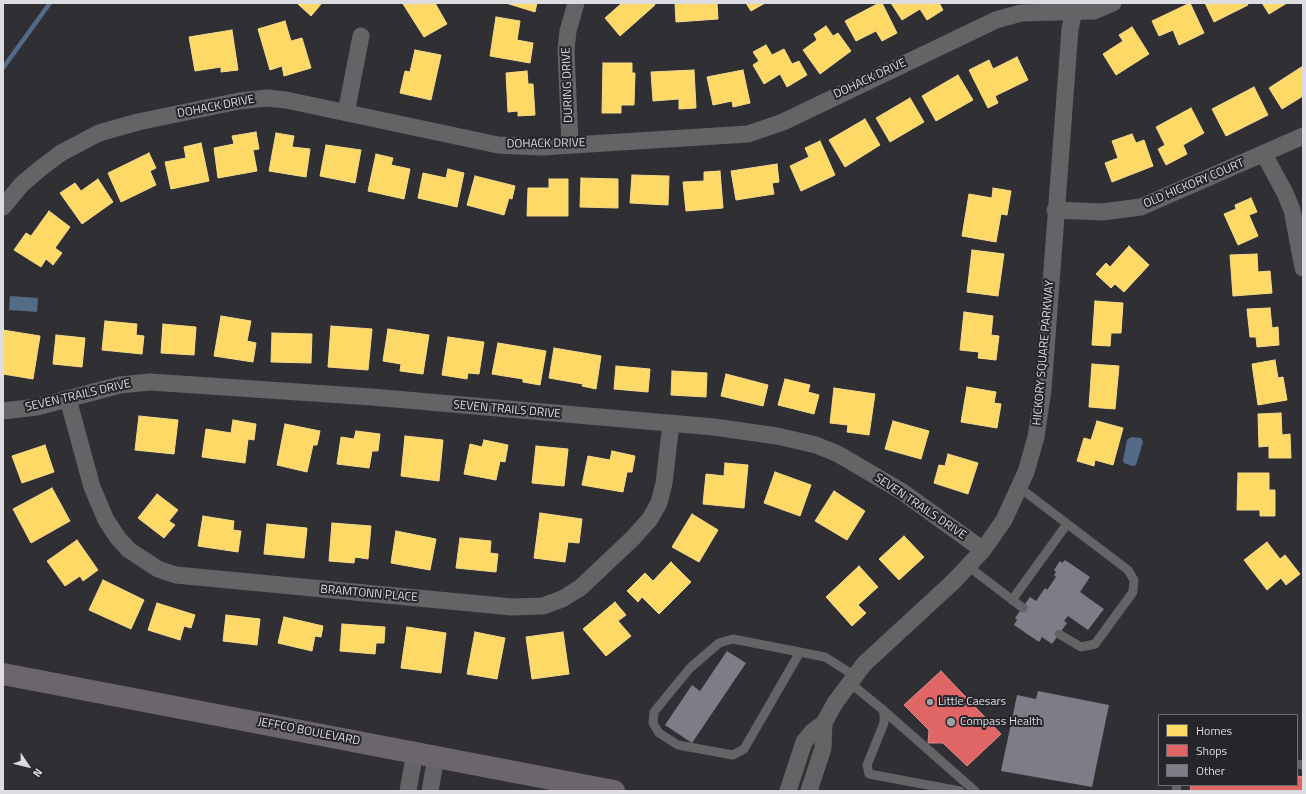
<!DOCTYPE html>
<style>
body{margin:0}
#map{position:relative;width:1306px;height:794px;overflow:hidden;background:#302f34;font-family:"Titillium Web",sans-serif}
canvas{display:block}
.frame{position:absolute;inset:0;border:4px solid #dddde1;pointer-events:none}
.legend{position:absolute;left:1158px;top:714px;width:140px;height:72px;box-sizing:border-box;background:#25252a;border:1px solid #6f6f73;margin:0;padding:5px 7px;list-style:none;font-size:12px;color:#dddde1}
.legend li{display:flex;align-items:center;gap:8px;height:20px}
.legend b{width:20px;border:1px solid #6f6f73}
.north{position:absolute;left:8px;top:746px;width:40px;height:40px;-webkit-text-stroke:3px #25252a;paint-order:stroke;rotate:125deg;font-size:11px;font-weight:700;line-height:16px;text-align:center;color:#dddde1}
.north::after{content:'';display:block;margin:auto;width:14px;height:18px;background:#dddde1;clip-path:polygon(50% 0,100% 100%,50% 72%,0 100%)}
</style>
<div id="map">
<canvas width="1306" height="794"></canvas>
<div class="frame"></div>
<ul class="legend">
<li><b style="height:11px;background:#ffd966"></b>Homes</li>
<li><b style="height:11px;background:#e06666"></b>Shops</li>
<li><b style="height:11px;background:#7c7d86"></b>Other</li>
</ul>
<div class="north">N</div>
</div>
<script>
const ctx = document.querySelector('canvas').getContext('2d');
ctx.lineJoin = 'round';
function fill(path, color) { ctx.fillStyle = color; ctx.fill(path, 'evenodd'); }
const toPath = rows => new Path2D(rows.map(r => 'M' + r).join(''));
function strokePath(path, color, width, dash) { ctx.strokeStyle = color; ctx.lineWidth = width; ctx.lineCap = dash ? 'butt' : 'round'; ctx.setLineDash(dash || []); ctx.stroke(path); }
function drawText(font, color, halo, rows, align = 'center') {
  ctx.font = font + ' "Titillium Web",sans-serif'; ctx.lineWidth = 4; ctx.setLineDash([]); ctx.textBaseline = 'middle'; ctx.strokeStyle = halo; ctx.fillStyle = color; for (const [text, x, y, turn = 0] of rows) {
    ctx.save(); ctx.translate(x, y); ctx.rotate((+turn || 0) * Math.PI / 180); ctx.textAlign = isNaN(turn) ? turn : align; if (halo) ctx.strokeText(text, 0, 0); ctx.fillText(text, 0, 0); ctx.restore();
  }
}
const water = toPath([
 [10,296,38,298,37,312,9,310],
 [1131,437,1141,438,1143,442,1136,465,1132,466,1124,463,1123,460,1127,440]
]);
const homes = toPath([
 [299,3,322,3,311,16,298,4,299,3],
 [435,3,447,24,424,37,403,4,435,3],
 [506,3,537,3,535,12,506,3],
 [622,3,654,3,655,5,620,36,605,18,622,3],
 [675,3,717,3,718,19,676,22,675,3],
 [746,3,765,3,751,11,746,3],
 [879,3,882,3,897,33,882,41,876,31,856,41,845,21,879,3],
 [891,3,939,3,943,10,927,20,920,9,902,20,891,3],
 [1190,3,1204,33,1179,45,1173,30,1159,36,1152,21,1190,3],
 [1205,3,1247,3,1248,5,1214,22,1205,3],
 [1262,3,1287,3,1269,14,1262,3],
 [496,17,520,21,517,40,533,43,530,63,490,56,496,17],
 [285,21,291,41,302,38,311,68,284,76,282,66,270,70,258,29,285,21],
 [826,26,833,36,838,33,851,51,820,74,803,50,817,40,814,34,826,26],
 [1132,27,1149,54,1116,75,1103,54,1123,41,1119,35,1132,27],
 [232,30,238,70,221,72,221,67,195,71,189,37,232,30],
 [766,45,772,55,784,49,792,64,799,61,807,75,787,87,780,74,764,84,753,65,759,61,753,52,766,45],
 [415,50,441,55,431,100,400,93,405,71,410,72,415,50],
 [1017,57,1028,80,995,96,998,103,988,108,969,70,989,60,993,69,1017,57],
 [603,63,632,63,632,73,635,73,634,105,621,105,621,113,602,113,603,63],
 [1303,66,1303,96,1282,109,1269,88,1303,66],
 [694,70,696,108,679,109,679,99,653,101,651,72,694,70],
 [743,70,750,103,733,107,732,101,713,105,707,77,743,70],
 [527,71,528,84,533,84,535,115,518,116,518,111,508,112,506,73,527,71],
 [958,75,973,100,936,121,922,96,958,75],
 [1254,87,1268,115,1226,136,1212,109,1254,87],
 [910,98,924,122,890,142,876,118,910,98],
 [1191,108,1204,133,1183,145,1187,154,1166,165,1158,149,1165,145,1156,127,1191,108],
 [865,119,880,145,845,167,829,140,865,119],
 [256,132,259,149,253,150,257,171,218,178,214,148,234,144,232,136,256,132],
 [276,133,294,136,292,147,310,149,306,177,269,171,276,133],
 [1132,134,1136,143,1144,140,1153,166,1112,182,1105,163,1118,158,1112,141,1132,134],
 [820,141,835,175,801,191,790,166,809,157,805,148,820,141],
 [201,143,209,181,171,189,165,162,186,158,184,147,201,143],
 [326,145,361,150,355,183,320,176,326,145],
 [149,153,156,168,150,171,156,185,121,202,108,173,149,153],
 [376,154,393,158,391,165,410,169,404,199,368,191,376,154],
 [777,164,779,182,772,183,774,194,736,200,731,171,777,164],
 [448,169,464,173,457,207,418,198,423,173,446,178,448,169],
 [720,171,723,208,686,211,683,182,704,181,704,172,720,171],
 [632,175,669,176,668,205,630,203,632,175],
 [475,176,515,186,512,199,509,198,504,215,467,205,475,176],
 [581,178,618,179,618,208,580,207,581,178],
 [98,179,113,202,82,224,60,193,75,183,81,191,98,179],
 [549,179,568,179,568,216,527,216,528,188,549,188,549,179],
 [993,188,1011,191,1007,215,1001,214,996,242,962,236,969,194,992,198,993,188],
 [1251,198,1257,212,1249,215,1258,236,1238,245,1224,214,1236,209,1235,205,1251,198],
 [49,211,70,227,55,248,62,253,53,265,46,259,41,267,14,250,26,233,31,236,49,211],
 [1129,246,1149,265,1124,292,1115,284,1111,288,1096,274,1106,263,1110,267,1129,246],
 [972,250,1004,254,998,296,967,292,972,250],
 [1257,254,1258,272,1270,271,1272,293,1233,296,1230,255,1257,254],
 [1095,301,1123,303,1121,333,1111,333,1110,346,1092,345,1095,301],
 [1270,308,1272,328,1278,327,1279,345,1257,347,1256,337,1250,337,1247,309,1270,308],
 [964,312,993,316,991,335,999,336,996,360,978,358,979,352,960,350,964,312],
 [221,316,251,321,247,341,256,343,253,362,214,356,221,316],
 [105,321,137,324,136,335,144,336,142,354,102,350,105,321],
 [163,324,196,327,194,355,161,353,163,324],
 [331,326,372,329,368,370,328,367,331,326],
 [388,329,429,335,423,374,400,371,401,364,383,361,388,329],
 [3,330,40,336,33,379,3,374,3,330],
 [272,333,312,334,311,363,271,362,272,333],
 [56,335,85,338,82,367,53,364,56,335],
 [448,337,484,342,479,374,468,373,467,379,442,375,448,337],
 [498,343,546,351,540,385,523,382,523,379,492,374,498,343],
 [554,348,601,356,596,389,582,386,583,384,549,378,554,348],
 [1275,360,1278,378,1283,377,1287,400,1258,405,1252,364,1275,360],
 [1092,364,1119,366,1115,409,1089,407,1092,364],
 [616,366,650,369,648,392,614,389,616,366],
 [672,371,707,373,706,397,671,395,672,371],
 [726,374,768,385,763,406,721,396,726,374],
 [785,379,810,385,808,392,819,395,814,414,778,405,785,379],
 [967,387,996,392,994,403,1001,404,997,428,961,422,967,387],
 [834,388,875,394,869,435,847,432,848,425,830,423,834,388],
 [1281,413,1282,435,1290,434,1291,458,1269,458,1269,446,1259,447,1258,414,1281,413],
 [139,416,178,420,174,454,135,450,139,416],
 [233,420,256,424,254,440,248,439,245,463,202,457,206,429,231,433,233,420],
 [893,421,929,431,921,459,885,449,893,421],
 [1097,421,1123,428,1113,465,1095,460,1094,466,1077,461,1084,438,1091,440,1097,421],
 [285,424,320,431,317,445,313,445,307,472,277,465,285,424],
 [356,431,380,434,378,451,372,451,369,468,337,464,341,437,354,439,356,431],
 [405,436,443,440,439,481,401,476,405,436],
 [484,440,508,445,505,462,500,461,496,480,464,474,470,444,482,447,484,440],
 [45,445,54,472,22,483,12,456,45,445],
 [536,446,568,449,564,486,532,483,536,446],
 [612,451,635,456,632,472,627,472,623,492,582,485,588,456,610,460,612,451],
 [948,454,978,463,968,494,934,483,939,465,945,466,948,454],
 [725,463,748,465,744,508,703,504,706,474,724,476,725,463],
 [775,472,811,485,800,516,764,503,775,472],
 [1238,473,1269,473,1269,490,1275,490,1275,516,1260,516,1260,510,1237,510,1238,473],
 [52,488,70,521,31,543,13,509,52,488],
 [834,491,865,511,847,540,815,521,834,491],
 [157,494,178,510,169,521,175,525,164,538,138,518,157,494],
 [540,513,582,519,579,543,568,542,565,562,534,558,540,513],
 [692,514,718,530,699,562,672,547,692,514],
 [203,516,234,521,233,530,241,531,238,552,198,546,203,516],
 [332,523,371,526,368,559,355,557,354,563,329,561,332,523],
 [267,524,307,528,304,558,264,554,267,524],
 [396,531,436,539,430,570,391,563,396,531],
 [904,536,924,557,899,580,879,559,904,536],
 [460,538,491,541,490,553,498,554,496,572,456,568,460,538],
 [77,540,98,570,83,581,80,576,65,586,47,561,77,540],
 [1267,542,1280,559,1285,555,1300,574,1286,585,1281,578,1267,590,1244,560,1267,542],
 [671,562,691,582,659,614,642,597,638,602,627,591,645,573,653,581,671,562],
 [859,566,878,587,858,605,866,613,852,626,826,597,859,566],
 [103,580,144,600,131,629,89,610,103,580],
 [615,602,626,615,618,621,631,636,606,656,583,629,615,602],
 [157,603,195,615,191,628,184,626,180,640,148,630,157,603],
 [226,615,260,619,257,645,223,641,226,615],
 [284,617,323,626,321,637,315,636,312,651,278,643,284,617],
 [342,624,385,627,384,643,376,643,375,654,340,651,342,624],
 [407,627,446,633,441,673,401,668,407,627],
 [475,632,505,638,497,679,467,674,475,632],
 [563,632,569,674,532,679,526,637,563,632]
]);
const shops = toPath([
 [941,671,1001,734,967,766,943,743,928,743,929,730,904,705,941,671],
 [1297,776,1303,777,1303,791,1190,791,1191,785,1297,785,1297,776]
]);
const stream = toPath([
 [3,68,50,3]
]);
const building = toPath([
 [1065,560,1090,577,1080,592,1104,609,1088,630,1068,616,1064,621,1067,623,1052,644,1042,637,1039,642,1014,625,1017,620,1015,618,1030,597,1036,601,1045,588,1047,590,1056,577,1054,575,1056,572,1054,570,1060,561,1062,563],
 [727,651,746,663,692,743,665,725,692,685,700,691],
 [1038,691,1109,705,1092,787,1001,771,1017,695,1036,699]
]);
const service = toPath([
 [1020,488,1128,570,1134,580,1133,592,1095,644,1081,647,1059,634],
 [969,567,1023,608],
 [1012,600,1067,524],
 [800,652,744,749,733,755,678,745,659,733,653,723,654,712,690,668,719,643,733,639,825,657,855,676],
 [850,683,882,709,884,713,884,723,867,765,869,774,960,791],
 [883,710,975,791],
 [1297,764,1303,765],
 [1176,791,1177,785]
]);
const minor = toPath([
 [346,113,361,36],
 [570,144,566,50,568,31,576,3],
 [1264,154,1285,193,1292,210,1303,268],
 [3,207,22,184,41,168,61,153,99,133,138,122,239,101,267,98,286,100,498,145,518,146,542,147,748,134,783,122,996,20,1021,13,1094,11,1113,3],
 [1055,210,1102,212,1141,207,1303,136],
 [68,399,92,487,106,520,118,538,129,550,158,569,176,575,512,607,543,606,562,599,580,588,632,539,650,519,659,503,664,483,671,424],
 [3,411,37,407,120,385,150,382,372,397,714,427,777,436,816,445,838,454,901,491,983,550],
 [408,791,415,752],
 [430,791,436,757],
 [788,791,804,742,813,731,824,723,835,703,864,664,954,581,983,550,1004,520,1026,472,1036,437,1043,390,1070,29,1076,3],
 [809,791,823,748,824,723]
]);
const primary = toPath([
 [3,674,614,791]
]);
const markers = [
 [930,702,4,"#a0a0a4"],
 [951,722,5,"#a0a0a4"]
];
const streetNames = [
 ["DOHACK DRIVE",870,79,-25],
 ["DURING DRIVE",568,85,-92],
 ["DOHACK DRIVE",216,107,-11],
 ["DOHACK DRIVE",546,144,-1],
 ["OLD HICKORY COURT",1194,184,-23],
 ["HICKORY SQUARE PARKWAY",1044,353,-85],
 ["SEVEN TRAILS DRIVE",78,396,-13],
 ["SEVEN TRAILS DRIVE",507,410,5],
 ["SEVEN TRAILS DRIVE",920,507,34],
 ["BRAMTONN PLACE",369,594,5],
 ["JEFFCO BOULEVARD",309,732,11]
];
const poiNames = [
 ["Little Caesars",938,702],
 ["Compass Health",960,722]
];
fill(water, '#536b86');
fill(homes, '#ffd966');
strokePath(homes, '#f5da8b', 1);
fill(shops, '#e06666');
strokePath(shops, '#df8a8b', 1);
strokePath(stream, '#536b86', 4.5);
fill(building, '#7c7d86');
strokePath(service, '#646366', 9);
strokePath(minor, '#646366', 17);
strokePath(primary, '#6c656b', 22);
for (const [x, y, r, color] of markers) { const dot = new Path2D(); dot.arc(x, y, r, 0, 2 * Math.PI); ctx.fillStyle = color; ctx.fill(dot); strokePath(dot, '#25252a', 1.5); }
drawText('12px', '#dddde1', '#25252a', streetNames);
drawText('12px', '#dddde1', '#25252a', poiNames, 'left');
</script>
